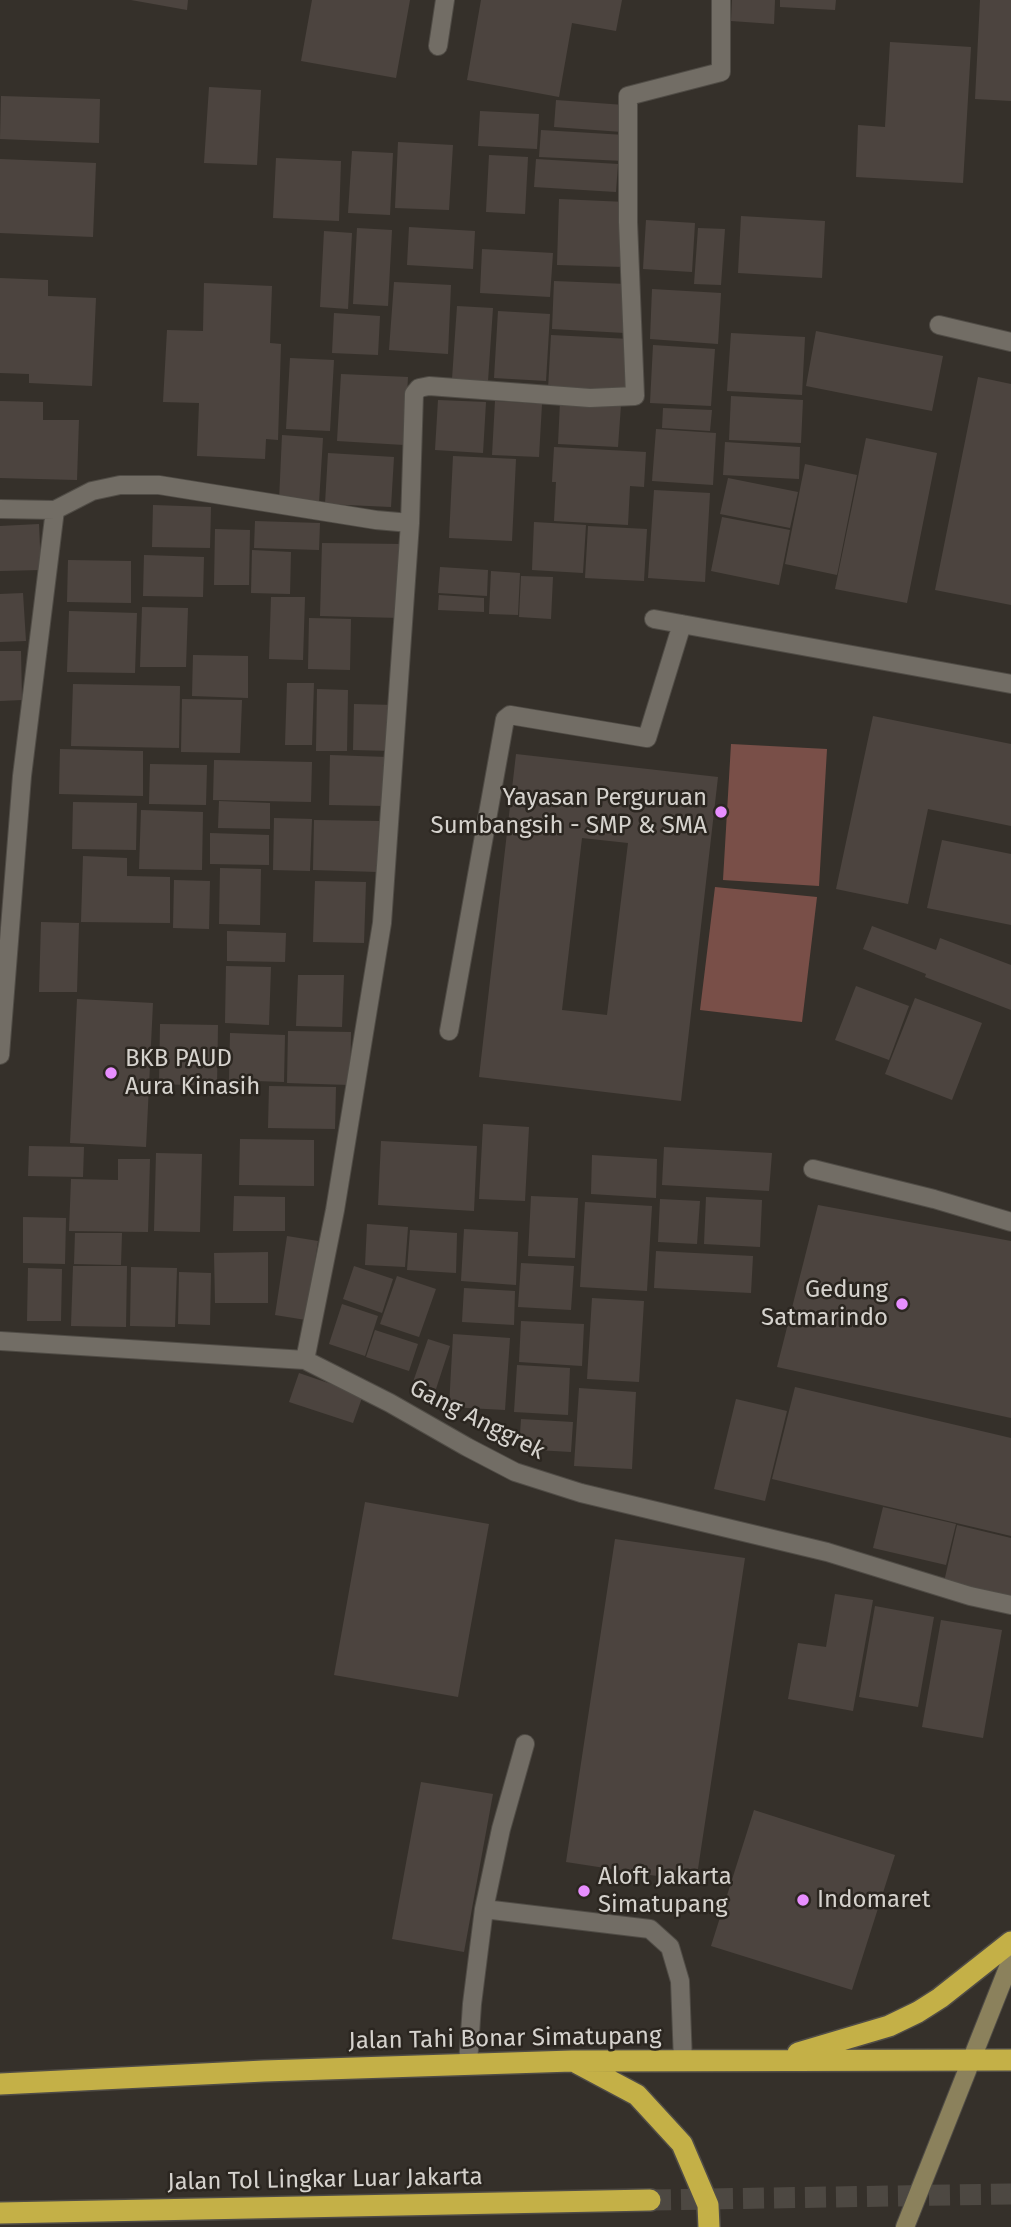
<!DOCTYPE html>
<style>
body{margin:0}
canvas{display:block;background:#35302a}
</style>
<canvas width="1011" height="2227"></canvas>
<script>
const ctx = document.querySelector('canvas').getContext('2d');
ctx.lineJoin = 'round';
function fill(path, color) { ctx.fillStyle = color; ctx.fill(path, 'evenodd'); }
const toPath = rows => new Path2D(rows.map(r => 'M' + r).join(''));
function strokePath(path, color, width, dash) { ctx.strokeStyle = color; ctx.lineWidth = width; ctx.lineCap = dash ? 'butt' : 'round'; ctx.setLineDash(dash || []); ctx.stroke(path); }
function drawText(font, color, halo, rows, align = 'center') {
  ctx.font = font + ' "Fira Sans",sans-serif'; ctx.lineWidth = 5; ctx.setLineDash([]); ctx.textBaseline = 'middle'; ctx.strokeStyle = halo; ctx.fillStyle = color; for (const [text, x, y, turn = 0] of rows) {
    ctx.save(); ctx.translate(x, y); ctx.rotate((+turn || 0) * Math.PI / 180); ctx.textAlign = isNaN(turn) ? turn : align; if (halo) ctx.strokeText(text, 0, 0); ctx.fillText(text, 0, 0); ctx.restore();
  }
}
const green = toPath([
 [731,744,827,749,819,886,723,880],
 [715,887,817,897,802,1022,700,1010]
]);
const building = toPath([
 [131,0,188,0,187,10],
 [312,0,410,0,396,78,301,61],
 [481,0,622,0,616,31,572,23,559,97,467,80],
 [732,0,775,0,774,24,731,21],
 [780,0,836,0,835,10,780,7],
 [980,0,1011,0,1011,101,975,99],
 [890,42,971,47,963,183,856,177,858,125,885,127],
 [209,87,261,90,257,165,204,163],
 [1,96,100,99,99,143,0,139],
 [556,100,624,105,622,132,554,127],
 [480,111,539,114,537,149,478,146],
 [541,130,625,135,624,161,539,157],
 [398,142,453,145,449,210,395,208],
 [352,151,393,153,390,215,348,213],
 [489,155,528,157,525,214,486,212],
 [276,158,341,161,339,221,273,218],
 [0,159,96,163,93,237,0,233],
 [536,159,618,164,616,192,534,187],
 [559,199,626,202,623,267,557,265],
 [741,216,825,221,822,278,738,273],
 [646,220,695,223,692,272,643,269],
 [409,227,475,231,473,269,407,265],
 [357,228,392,230,388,306,353,304],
 [698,228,725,229,721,285,694,284],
 [324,231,352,233,348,309,320,307],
 [482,249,553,253,550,297,480,293],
 [0,278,48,280,48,296,96,298,92,386,29,383,29,374,0,373],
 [554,281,627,284,625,333,552,329],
 [394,282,451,285,448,354,389,350],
 [204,283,272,286,270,343,281,344,278,440,266,439,265,459,197,456,199,403,163,402,167,330,203,331],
 [652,289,721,293,718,344,650,339],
 [457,306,493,308,488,381,452,379],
 [498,311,550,314,546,381,494,378],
 [334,313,380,316,378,355,332,353],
 [816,331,943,356,932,411,806,386],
 [731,333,805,337,802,395,727,391],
 [551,335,630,339,629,391,548,389],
 [653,345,715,349,711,406,650,403],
 [290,358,334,360,330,431,286,429],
 [341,374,408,377,404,445,337,441],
 [978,377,1011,384,1011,605,935,590],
 [731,396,803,400,801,443,729,440],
 [438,400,486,402,483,453,435,450],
 [0,401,43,402,43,420,79,420,77,480,0,478],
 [495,401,542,404,539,457,492,455],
 [560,402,621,405,618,447,558,444],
 [663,408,712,410,710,431,662,428],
 [656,429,716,433,713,485,652,481],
 [282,435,323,438,319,503,279,501],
 [866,438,937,453,907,603,835,589],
 [725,442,800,447,799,479,723,475],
 [554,447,646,452,644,487,630,486,628,525,554,521,556,482,552,482],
 [328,453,394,457,391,507,325,504],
 [453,456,516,459,512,541,449,538],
 [805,464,857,475,837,575,785,564],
 [728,478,798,492,790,528,720,514],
 [654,490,710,493,705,582,648,578],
 [153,505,211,507,210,548,152,547],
 [722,517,790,530,779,585,711,571],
 [255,521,320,523,319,550,254,548],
 [534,522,586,525,583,573,532,570],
 [39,524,41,570,0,571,0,526],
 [588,526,647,529,644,581,585,578],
 [215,529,250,530,249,585,214,585],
 [322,543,402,544,401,618,320,616],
 [252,550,291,552,290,594,251,593],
 [144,555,204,557,203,597,143,596],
 [68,560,131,561,131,603,67,602],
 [440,567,488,570,487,596,438,593],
 [491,571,520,573,518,615,489,614],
 [521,576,553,577,551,619,519,617],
 [23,593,26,641,0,642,0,594],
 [439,595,484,598,484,612,438,610],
 [271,597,305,597,303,660,269,659],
 [142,607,188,608,186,667,140,667],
 [69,611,137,613,135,673,67,672],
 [309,618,351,619,350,670,308,669],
 [0,651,21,651,22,700,0,701],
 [193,655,248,656,248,698,192,696],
 [287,683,314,683,312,745,285,745],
 [73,684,180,686,179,748,71,746],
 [317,689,348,690,347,751,316,751],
 [182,699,242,700,240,753,181,752],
 [354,704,394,705,393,751,353,750],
 [873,716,1011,744,1011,826,928,809,908,904,836,889],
 [60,749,143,751,143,796,59,794],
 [516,754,718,777,681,1101,479,1077],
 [582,838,628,843,607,1015,562,1010],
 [330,755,387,757,386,806,329,805],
 [214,760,312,762,311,802,213,800],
 [150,764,207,765,206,805,149,804],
 [219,801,270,803,270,829,218,828],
 [73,802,137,803,136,850,72,849],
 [141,810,203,812,202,870,139,869],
 [274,818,312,819,310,871,273,870],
 [314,820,379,821,378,872,313,870],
 [210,833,269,835,269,865,210,864],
 [942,840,1011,854,1011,925,927,908],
 [83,856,127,858,127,876,170,877,170,923,81,922],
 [220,868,261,869,260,925,219,924],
 [174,880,210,881,209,929,173,928],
 [315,881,366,882,364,943,313,942],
 [41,922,79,923,77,992,39,992],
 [872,926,936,950,940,938,1011,965,1011,1010,925,977,926,974,863,949],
 [227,931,286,933,285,962,227,961],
 [226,966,271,967,269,1025,225,1023],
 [298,975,344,975,342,1027,296,1026],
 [856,986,909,1006,889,1060,835,1040],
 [915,998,982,1023,952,1100,885,1074],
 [77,999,153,1003,146,1147,70,1143],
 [160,1024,218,1025,217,1086,159,1084],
 [288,1031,351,1032,350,1085,287,1083],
 [230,1033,285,1035,284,1082,229,1080],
 [269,1086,336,1087,335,1129,268,1128],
 [483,1124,529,1127,525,1201,479,1199],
 [240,1139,314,1140,314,1186,239,1185],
 [381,1141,477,1146,474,1211,378,1205],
 [29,1146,84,1147,83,1177,28,1176],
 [664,1147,772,1153,769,1191,662,1185],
 [156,1153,202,1154,200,1232,154,1231],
 [592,1155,657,1159,656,1198,591,1194],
 [118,1159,150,1159,148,1232,69,1231,71,1179,118,1180],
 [234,1196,285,1197,285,1231,233,1231],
 [531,1196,578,1198,575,1258,528,1256],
 [706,1197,762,1200,760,1247,704,1244],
 [660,1199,700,1201,697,1244,658,1242],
 [585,1202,652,1206,647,1291,580,1287],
 [818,1205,1011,1241,1011,1418,777,1367],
 [23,1217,66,1218,65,1264,23,1263],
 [367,1224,408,1227,405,1267,365,1265],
 [464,1229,518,1232,516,1285,461,1281],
 [410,1230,457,1233,456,1273,407,1270],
 [75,1233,122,1233,121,1265,74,1264],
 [287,1236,318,1241,306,1320,275,1315],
 [656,1251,753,1256,751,1293,654,1288],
 [268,1252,268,1303,215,1303,214,1253],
 [521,1263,574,1266,571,1310,518,1307],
 [73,1266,127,1266,126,1327,71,1326],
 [354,1266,393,1279,382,1313,343,1299],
 [131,1267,177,1268,175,1327,130,1326],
 [28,1268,62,1269,61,1321,27,1321],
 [179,1272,211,1273,210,1325,178,1324],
 [397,1276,436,1289,419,1337,380,1324],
 [464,1288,515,1291,514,1325,462,1322],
 [592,1298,644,1301,639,1382,587,1379],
 [342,1304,378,1316,365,1356,329,1344],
 [521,1321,584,1324,582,1366,519,1362],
 [375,1330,418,1344,409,1371,366,1357],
 [453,1334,510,1338,505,1410,449,1407],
 [428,1339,450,1346,436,1389,413,1382],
 [517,1365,570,1368,568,1415,514,1412],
 [299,1373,363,1395,353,1423,289,1402],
 [795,1387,1011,1438,1011,1536,772,1479],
 [579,1388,636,1392,632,1469,574,1466],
 [736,1399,787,1411,765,1501,714,1489],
 [521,1419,573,1422,571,1452,519,1449],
 [365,1502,489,1524,458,1697,334,1675],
 [883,1507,956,1524,946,1565,873,1548],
 [957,1525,1011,1538,1011,1598,944,1582],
 [615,1539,745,1558,696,1882,566,1862],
 [835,1594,873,1600,853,1711,788,1699,798,1643,826,1647],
 [875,1606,934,1617,918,1707,859,1697],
 [941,1620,1002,1630,983,1738,922,1727],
 [421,1782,493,1794,464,1952,392,1939],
 [754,1810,895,1855,852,1990,711,1946]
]);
const highwayTunnel = toPath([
 [650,2200,1011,2194]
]);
const lane = toPath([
 [438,46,445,0],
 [939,325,1011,342],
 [654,619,1011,684],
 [449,1031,505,719,510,715,647,738,682,624],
 [813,1169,934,1199,1011,1222],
 [484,1909,650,1929,670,1947,680,1981,683,2062],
 [468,2064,472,2004,484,1909,501,1829,525,1744]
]);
const street = toPath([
 [0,509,55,510,92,491,120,485,159,485,376,520,410,523,382,923,335,1210,305,1360],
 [410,523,414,394,419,388,429,386,590,398,635,396,628,222,628,96,721,72,721,0],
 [0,1055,22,776,55,510],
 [0,1341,305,1360,390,1403,467,1447,515,1472,581,1493,827,1552,970,1596,1011,1605]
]);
const secondary = toPath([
 [905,2227,1011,1960]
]);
const highway = toPath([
 [798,2053,889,2026,918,2012,940,1998,1011,1942],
 [577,2063,637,2095,682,2144,708,2205,709,2227],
 [0,2084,264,2071,572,2061,1011,2060],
 [0,2213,650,2200]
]);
const markers = [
 [721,812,7,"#e88eff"],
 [111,1073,7,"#e88eff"],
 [902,1304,7,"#e88eff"],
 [584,1891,7,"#e88eff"],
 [803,1900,7,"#e88eff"]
];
const poiNames = [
 ["Yayasan Perguruan",707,798,"right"],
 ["Sumbangsih - SMP & SMA",707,826,"right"],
 ["BKB PAUD",125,1059],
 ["Aura Kinasih",125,1087],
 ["Gedung",888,1290,"right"],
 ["Satmarindo",888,1318,"right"],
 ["Aloft Jakarta",598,1877],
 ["Simatupang",598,1905],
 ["Indomaret",817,1900]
];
const streetNames = [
 ["Gang Anggrek",477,1420,27],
 ["Jalan Tahi Bonar Simatupang",505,2039,-1],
 ["Jalan Tol Lingkar Luar Jakarta",325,2180,-1]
];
fill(green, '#794f48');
fill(building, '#4c443f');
strokePath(highwayTunnel, '#4d4842', 21, [21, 10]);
strokePath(lane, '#504c46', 20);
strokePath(street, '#504c46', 20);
strokePath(secondary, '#504c46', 20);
strokePath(highway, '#504c46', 24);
strokePath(lane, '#726d65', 18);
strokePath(street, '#726d65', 18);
strokePath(secondary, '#8b815c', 18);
strokePath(highway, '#c4b047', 21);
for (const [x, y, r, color] of markers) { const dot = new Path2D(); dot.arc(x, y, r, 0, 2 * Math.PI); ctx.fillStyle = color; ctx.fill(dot); strokePath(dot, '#2b2620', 2.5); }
drawText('24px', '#d5d2cd', '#2b2620', poiNames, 'left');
drawText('24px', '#d5d2cd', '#2b2620', streetNames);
</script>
